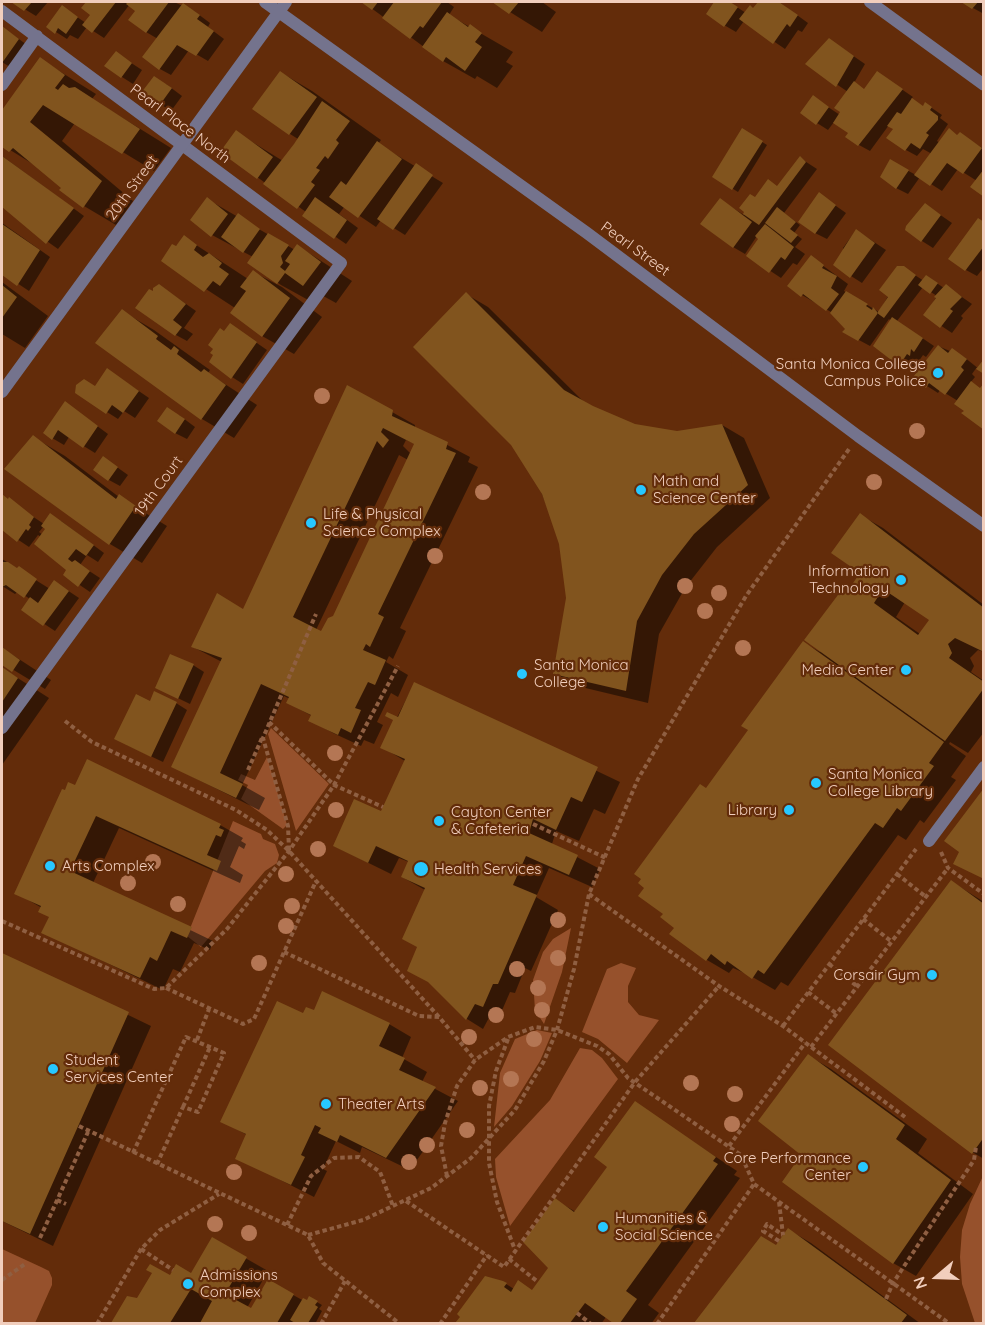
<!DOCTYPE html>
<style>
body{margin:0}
#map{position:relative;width:985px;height:1325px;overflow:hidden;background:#632c0a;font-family:Quicksand,sans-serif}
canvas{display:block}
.frame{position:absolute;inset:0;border:3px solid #f1cebd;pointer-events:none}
.north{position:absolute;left:907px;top:1247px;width:60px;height:60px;-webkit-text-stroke:4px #632c0a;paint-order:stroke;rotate:251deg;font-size:16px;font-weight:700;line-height:24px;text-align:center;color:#f1cebd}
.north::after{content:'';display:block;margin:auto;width:21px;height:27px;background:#f1cebd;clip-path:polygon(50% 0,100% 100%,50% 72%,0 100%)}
</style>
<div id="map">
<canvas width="985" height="1325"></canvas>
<div class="frame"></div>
<div class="north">N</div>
</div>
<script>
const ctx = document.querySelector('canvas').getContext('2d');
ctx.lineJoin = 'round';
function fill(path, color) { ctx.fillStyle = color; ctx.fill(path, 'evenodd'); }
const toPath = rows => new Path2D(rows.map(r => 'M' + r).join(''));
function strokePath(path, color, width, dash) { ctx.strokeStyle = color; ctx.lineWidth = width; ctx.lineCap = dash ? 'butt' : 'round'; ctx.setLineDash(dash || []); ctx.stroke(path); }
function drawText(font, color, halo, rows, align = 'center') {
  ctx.font = font + ' Quicksand,sans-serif'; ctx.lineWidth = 4.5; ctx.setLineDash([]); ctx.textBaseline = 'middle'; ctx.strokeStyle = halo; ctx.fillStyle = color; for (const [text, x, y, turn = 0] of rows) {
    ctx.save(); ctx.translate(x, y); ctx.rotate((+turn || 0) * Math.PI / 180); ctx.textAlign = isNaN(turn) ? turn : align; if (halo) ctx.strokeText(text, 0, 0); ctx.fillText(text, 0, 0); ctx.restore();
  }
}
const green = toPath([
 [271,728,329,784,296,831,268,734],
 [267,757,287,825,283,829,241,799,248,785,238,780,241,774,255,780],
 [233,821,261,834,263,839,275,844,279,855,277,863,265,871,201,947,187,936],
 [571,928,562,972,544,1024,535,1010,533,980,543,952,553,939],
 [621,963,636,968,628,986,628,1002,639,1015,659,1020,627,1063,598,1039,582,1032,607,969],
 [537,1030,552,1033,540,1061,512,1106,494,1127,500,1073,515,1039],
 [580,1048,592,1050,602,1058,618,1079,510,1226,496,1177,495,1159,550,1100],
 [983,1176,983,1323,975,1323,962,1284,960,1257,962,1230,970,1204],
 [2,1249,41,1267,49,1271,52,1278,52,1285,35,1323,2,1323]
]);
const shadow = toPath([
 [13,2,48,2,36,16],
 [87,2,174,2,194,11,210,23,208,27,224,39,208,61,189,50,171,75,160,69,158,39,146,32,137,10,130,4,104,38,87,27,78,39,70,35,67,39,56,32,62,7,86,23,92,15,83,8],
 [363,2,447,2,454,7,449,15,513,52,506,62,513,66,497,88,477,76,475,79,443,61],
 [494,2,542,2,556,12,542,32],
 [716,2,729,2,746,13,754,9,760,2,779,2,808,23,802,32,798,30,785,49,744,21,736,32,724,25,708,13],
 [964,2,984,2,984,14,973,8],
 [2,27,30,47,13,69,2,62],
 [830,40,865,64,854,83,865,90,878,73,913,97,911,99,924,107,926,104,942,115,940,118,948,124,937,141,940,143,960,134,984,149,984,195,977,181,958,169,942,191,920,177,908,194,896,188,890,161,916,175,932,154,923,149,917,156,906,150,888,138,895,129,889,125,870,151,859,145,850,133,834,122,828,130,817,123,813,97,840,115,848,92,807,64],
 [116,53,142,70,133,84,122,77],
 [40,59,96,94,92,99,171,148,154,171,75,123,62,141,133,201,116,225,84,206,41,169,2,145,2,113],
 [280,72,312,91,381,140,378,144,443,183,405,235,381,220,376,227,345,206,339,214,358,228,346,244,304,215,306,212,257,177,236,132,283,161,298,139,290,134],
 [166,84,182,96,171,111,143,93],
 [743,130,767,145,738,192,714,177],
 [2,156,84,216,58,249,24,225,25,223,2,205],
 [800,158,817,169,784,213,800,225,794,233,802,239,795,247,805,254,797,265,793,263,781,278,748,256,760,239,757,236,745,254,733,247,720,200,744,215,755,198,778,187],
 [819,194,846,213,827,239,815,233],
 [207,199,295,250,298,246,352,281,336,303,316,292,310,301,281,285,249,262,253,257,212,235],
 [926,205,952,223,933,248,922,241],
 [2,223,50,257,29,291,2,273],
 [984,223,984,267,977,276,966,270],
 [856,230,886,250,862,283,851,276,843,248],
 [184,237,248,279,253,272,282,287,322,317,294,354,262,336,235,308,163,261],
 [811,257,848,284,844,291,879,312,904,268,924,281,932,280,944,288,946,286,972,304,961,316,963,318,952,333,925,315,937,296,923,287,897,321,934,346,926,357,923,355,912,371,875,346,891,321,889,319,870,346,844,332,847,328,831,312,802,295],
 [2,282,48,316,25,348,2,334],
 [159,285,196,311,184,328,193,334,187,341,176,335,154,293],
 [466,294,488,307,587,405,634,425,677,433,722,425,744,438,770,498,717,547,685,588,659,634,648,703,577,686,555,673,567,598,561,544],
 [122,311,154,330,210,370,208,373,257,405,234,438,202,419,97,343],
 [225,332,241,332,267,350,243,384,232,377],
 [938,346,964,357,984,373,977,367,972,374,975,377,970,383,966,410,958,401,940,390,938,393,927,386],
 [108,370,149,398,135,418,124,411,118,419,107,412,96,387],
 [66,403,108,434,95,453,69,437,64,445,52,438],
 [392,412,415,425,415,428,470,457,468,462,478,467,400,628,406,631,393,659,389,656,386,662,408,675,398,697,391,693,377,722,383,725,374,744,364,740,361,746,333,733,310,720,312,716,288,703,290,699,284,696,242,785,265,798,259,810,173,767,222,662,193,647,244,610],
 [406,440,415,444,411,454,403,446],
 [399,455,408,460,334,617,322,633,316,630],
 [179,415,195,427,187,439,175,433],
 [33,437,65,456,119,497,167,526,142,563,110,544,6,468],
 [114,465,128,475,120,486,109,480],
 [2,496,44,524,61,521,104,553,98,562,87,555,80,565,100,578,90,592,65,575,68,570,41,537,38,535,29,547,2,529],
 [44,526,47,529,43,535,39,532],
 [860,515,883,528,984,605,984,652,978,650,970,658,974,666,971,672,984,681,984,732,968,753,950,742,949,744,966,756,951,777,956,780,924,823,920,820,906,840,898,835,788,986,781,982,775,990,749,975,733,968,729,973,707,960,676,927,706,790,750,730,804,643,820,652,822,650,862,573],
 [905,602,931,620,920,634,896,617],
 [2,559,50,589,55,582,79,598,55,631,23,610,30,599,18,591,15,594,2,586],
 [2,648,51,680,45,689,2,663],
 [193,665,204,672,190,704,157,688],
 [2,668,49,698,2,765],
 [414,684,620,782,605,814,594,809,579,841,556,831,552,844,600,869,592,887,549,868,536,897,558,910,531,971,525,968,515,993,510,992,500,1015,492,1012,483,1029,467,1019,431,983,419,947,425,890,402,877,409,862,399,858,391,874,334,846,382,813,405,761,382,747],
 [150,703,176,703,187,710,163,762,127,745],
 [63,791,220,825,243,838,241,841,246,844,244,849,239,846,230,867,243,875,240,883,119,828,93,883,213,941,210,950,194,943,180,972,173,969,163,990,43,932,50,917,42,908,16,893],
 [952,882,984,902,984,1159,972,1152],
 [2,954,151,1026,53,1246,2,1221],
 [304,1015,389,1024,411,1037,402,1058,427,1072,422,1082,458,1101,410,1170,362,1147,360,1153,336,1141,323,1169,327,1171,314,1197,237,1158,247,1135,222,1121],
 [809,1056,831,1069,927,1139,918,1153,973,1194,916,1276,893,1263,803,1155],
 [635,1103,737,1171,734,1175,740,1178,648,1305,659,1313,651,1324,615,1324,606,1317,601,1324,457,1324,503,1282,514,1289,533,1291,550,1267,555,1200,576,1212,609,1167],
 [789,1230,811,1243,921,1324,696,1324,761,1237,776,1246],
 [212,1239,268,1271,247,1308,251,1310,268,1281,304,1301,307,1302,310,1298,322,1305,319,1309,322,1311,315,1324,112,1324,128,1298,138,1300,171,1277,191,1274]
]);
const building = toPath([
 [11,2,32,2,24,11],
 [86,2,116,2,92,33,82,25,90,15,81,8],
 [128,2,169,2,146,33,128,20,135,11,126,4],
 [361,2,378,2,372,10],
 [394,2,442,2,423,28,420,26,410,39,382,18],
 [492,2,519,2,509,14],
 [714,2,730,2,738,7,724,27,706,14],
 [758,2,779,2,798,15,790,27,787,24,773,44,739,19,750,5,753,8],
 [961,2,978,2,972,9],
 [183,3,200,15,197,19,214,31,196,56,177,45,159,70,142,57],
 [62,5,78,17,66,34,58,28,55,34,46,27],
 [447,12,468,27,470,24,482,33,475,42,482,47,465,71,446,57,443,62,422,47],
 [2,26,19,39,2,63],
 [829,38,854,56,836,87,805,64],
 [116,51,132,63,121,78,104,66],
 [40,57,65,75,55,88,58,90,63,84,69,88,75,87,140,129,122,154,43,105,30,122,102,181,83,208,59,190,61,188,13,148,9,152,2,147,2,110],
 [280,71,317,97,289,135,252,109],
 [877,71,903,89,858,146,845,137,848,133,833,123,840,112,834,108,854,81,864,89],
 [154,76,172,88,159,106,141,93],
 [813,95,829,107,816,125,800,113],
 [912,98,923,106,925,102,932,107,930,110,938,116,938,120,926,133,929,135,920,149,911,143,905,151,886,138,893,129,887,126,897,112,901,114],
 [322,101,350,121,336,140,339,143,328,159,325,156,316,168,320,170,311,182,315,185,297,209,263,184,294,144],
 [742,128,763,141,732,190,712,177],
 [949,128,957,135,960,132,982,148,963,174,947,163,930,186,914,175],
 [236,130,273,157,257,179,220,152],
 [377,141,402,159,358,218,329,197,341,181,346,185],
 [2,156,74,208,46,244,2,207],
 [800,156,806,162,759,225,743,214,744,212,739,208,750,194,755,197,768,179,777,186],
 [890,159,909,170,896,189,880,177],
 [416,163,433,175,393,230,377,219],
 [984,169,984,197,970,187],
 [819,192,836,205,815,234,798,222],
 [207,197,228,214,211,237,190,220],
 [315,197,347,220,334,239,302,216],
 [720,198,752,222,733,248,700,224],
 [925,203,941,215,921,242,905,230,906,226],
 [777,207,796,222,790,229,798,235,791,243,765,223],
 [238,213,260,229,243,253,221,237],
 [978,218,984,222,984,246,965,271,948,259],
 [2,224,40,250,17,286,2,275],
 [765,224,794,247,785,260,781,257,769,273,746,256,758,239,755,236],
 [856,229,875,243,850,278,833,265],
 [268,233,289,245,281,256,283,263,280,267,285,271,290,264,285,261,297,244,321,262,303,286,285,273,277,284,247,263],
 [184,235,197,245,194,250,203,257,209,253,222,263,219,267,229,274,220,286,213,281,204,292,161,261,172,244,176,246],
 [811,255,824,265,822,268,837,276,831,288,839,294,826,311,803,294,801,297,787,286],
 [897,266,904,266,916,275,884,318,877,313,888,297,879,290],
 [253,270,290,298,262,337,230,313,246,291,240,287],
 [926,275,938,283,930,294,918,285],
 [159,284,186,304,173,320,182,327,175,336,135,308,149,289,153,291,153,288],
 [946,284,962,297,950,309,953,311,940,328,923,315,936,298,934,297],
 [2,285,17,297,2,318],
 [846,291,868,304,866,306,872,310,873,307,878,313,858,341,842,332,845,329,830,313],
 [466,292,564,390,593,406,635,424,677,431,722,424,748,485,694,534,662,575,637,621,626,691,553,674,566,598,559,544,542,494,511,445,413,347],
 [122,309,158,336,156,339,171,350,174,346,179,350,177,354,201,372,204,369,226,385,201,420,95,343],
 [892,317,923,338,914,352,911,349,910,356,907,354,899,366,873,346],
 [230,323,257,342,231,379,209,362,213,355,210,353,213,349,208,345,220,328,224,331],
 [938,345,948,353,952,348,967,359,961,367,964,370,945,395,929,383,926,388,913,377],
 [984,359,984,374,976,369],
 [107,368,139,391,123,413,112,405,106,414,75,393,76,385,84,379,95,386],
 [971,381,980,388,984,383,984,430,961,413,964,411,954,404],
 [347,385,393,410,392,416,448,442,446,449,456,453,378,614,384,617,370,647,366,644,363,650,386,660,375,685,368,682,355,708,361,710,351,733,341,728,338,735,308,721,311,715,286,703,289,697,261,684,220,773,243,784,236,798,171,767,222,658,191,647,217,593,243,609],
 [383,428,414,444,333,616,328,618,321,631,293,617,377,441,383,448,389,440,381,432],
 [65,401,98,426,83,448,58,430,52,440,43,433],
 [167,407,185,419,175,434,157,421],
 [33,435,116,499,119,494,136,506,109,545,4,469],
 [103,456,118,467,108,481,93,470],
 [2,494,8,499,9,497,34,517,29,525,31,527,28,531,26,529,17,542,2,530],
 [50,513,94,545,86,556,76,549,68,559,72,562,75,560,90,571,78,587,63,575,66,570,34,544,45,529,41,526],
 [860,513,984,608,984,652,955,638,948,644,952,653,949,658,984,682,984,688,945,741,804,640,847,583,851,586,860,573,831,553],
 [883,589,929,620,918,635,874,603],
 [3,562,8,562,17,568,19,566,37,579,24,598,6,585,2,587],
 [54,580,69,591,43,626,21,610,30,597,38,603],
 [803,641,944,742,929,763,934,766,901,811,897,808,883,828,875,823,764,974,758,970,752,979,727,961,725,965,711,954,706,961,669,934,674,928,660,917,663,914,638,896,644,888,638,883,641,879,634,874,700,784,706,788,748,730,741,726],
 [2,647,20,660,12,672,2,665],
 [170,654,194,664,178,699,155,688],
 [2,667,18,678,2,702],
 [414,682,598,767,582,802,571,797,556,830,533,819,529,833,578,855,569,875,526,856,513,885,537,895,498,984,493,984,483,1007,475,1004,466,1020,428,982,407,971,417,947,402,939,425,888,401,877,408,861,376,846,368,863,333,846,354,799,381,811,405,759,380,748,393,720,385,716,387,712,398,717],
 [154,691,177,702,151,757,114,739,136,694,150,701],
 [87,759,221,824,219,828,224,830,221,837,216,835,207,855,221,861,217,871,96,816,70,871,192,927,187,938,171,931,157,961,150,957,140,978,41,933,49,917,38,912,41,906,14,894,62,789,65,790,68,782,75,785],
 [984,788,984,879,953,864,959,852,944,841],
 [951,880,984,904,984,1137,972,1154,828,1045],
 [2,953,129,1012,30,1234,2,1221],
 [322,991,390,1023,379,1046,405,1058,399,1070,436,1087,386,1158,340,1135,337,1142,318,1133,321,1128,315,1125,301,1155,305,1157,291,1185,235,1159,246,1134,220,1122,277,1001,303,1013,306,1007,314,1010],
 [808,1054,905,1125,896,1139,951,1180,893,1264,782,1182,801,1155,758,1121],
 [635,1101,716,1157,713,1161,718,1164,626,1291,637,1299,620,1323,613,1323,585,1303,570,1323,455,1323,460,1317,457,1314,485,1276,503,1281,507,1283,504,1287,511,1292,518,1280,532,1290,548,1268,523,1242,555,1198,574,1212,607,1167,594,1157],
 [788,1228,907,1315,901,1323,694,1323,761,1236,776,1245],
 [212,1237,247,1257,225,1294,251,1308,268,1279,294,1294,277,1323,200,1323,212,1301,191,1289,170,1323,111,1323,127,1296,137,1298,152,1273,146,1270,150,1264,170,1275,176,1264,191,1273],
 [309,1296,318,1301,315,1305,318,1307,308,1323,295,1323,290,1320,303,1298,307,1300]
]);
const path = toPath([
 [65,721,92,742,236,810,267,830,289,851,439,1017,475,1060],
 [269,722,334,785,383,807],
 [248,770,262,738],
 [533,824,606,858],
 [289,850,288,826,263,738,316,614],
 [941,852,948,868,984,894],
 [897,874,926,897],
 [589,894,719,986,783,1026,905,1117],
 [863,919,892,942],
 [2,921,154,989,166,988,227,929,289,851,334,785,398,666],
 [284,952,419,1016,439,1017],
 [829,964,858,987],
 [166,988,243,1024,254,1019,316,881],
 [808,992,837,1014],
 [783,1026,916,849],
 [508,1039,496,1071,489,1106,489,1163,497,1202,515,1250],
 [197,1040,209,1009],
 [811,1047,948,868],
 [183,1107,210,1047],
 [79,1126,308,1235,323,1263,400,1324],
 [729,1146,805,1043],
 [133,1153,186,1037,224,1053,198,1112,183,1107,157,1164],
 [447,1176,441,1146,445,1123,457,1086,475,1060,508,1037,535,1027,557,1030,597,1046,609,1054,628,1078,741,1155,754,1184,950,1324],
 [57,1200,66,1204],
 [406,1201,504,1267,635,1082,719,986],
 [779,1202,783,1235],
 [287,1225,311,1176,334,1158,359,1157,380,1172,393,1206],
 [308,1235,363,1220,431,1188,471,1158,515,1110,544,1061,557,1030,574,969,589,894,638,779,746,596,849,449],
 [40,1238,88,1132],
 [779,1241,763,1231,767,1224,783,1235],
 [141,1249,173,1270],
 [509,1259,538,1282],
 [2,1280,25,1264],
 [886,1299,893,1283,974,1160,976,1147],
 [577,1313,591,1324],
 [97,1324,141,1249,160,1230,219,1194],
 [321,1324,345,1281],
 [440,1324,487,1255],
 [657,1324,754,1184]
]);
const lane = toPath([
 [2,11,341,263,2,728],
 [2,85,37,36],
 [929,841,984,767]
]);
const street = toPath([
 [265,2,587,233,858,436,984,526],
 [870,2,984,85],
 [2,392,286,2]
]);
const trees = [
 [322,396],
 [917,431],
 [874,482],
 [483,492],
 [435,556],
 [685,586],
 [719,593],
 [705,611],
 [743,648],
 [335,753],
 [336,810],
 [318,849],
 [153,862],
 [286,874],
 [128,883],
 [178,904],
 [292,906],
 [558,920],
 [286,926],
 [558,958],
 [259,963],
 [517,969],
 [538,988],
 [542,1010],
 [496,1015],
 [469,1037],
 [534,1039],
 [511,1079],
 [691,1083],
 [480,1088],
 [735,1094],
 [732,1124],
 [467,1130],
 [427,1145],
 [409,1162],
 [234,1172],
 [215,1224],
 [249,1233]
];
const markers = [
 [938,373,6,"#27c8ff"],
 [641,490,6,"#27c8ff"],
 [311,523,6,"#27c8ff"],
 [901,580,6,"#27c8ff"],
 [906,670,6,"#27c8ff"],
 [522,674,6,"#27c8ff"],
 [816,783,6,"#27c8ff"],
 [789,810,6,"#27c8ff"],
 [439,821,6,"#27c8ff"],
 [50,866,6,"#27c8ff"],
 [421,869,8,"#27c8ff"],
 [932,975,6,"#27c8ff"],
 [53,1069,6,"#27c8ff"],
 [326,1104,6,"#27c8ff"],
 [863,1167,6,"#27c8ff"],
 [603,1227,6,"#27c8ff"],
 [188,1284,6,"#27c8ff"]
];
const streetNames = [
 ["Pearl Place North",180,124,37],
 ["20th Street",132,188,-54],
 ["Pearl Street",635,249,36],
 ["19th Court",159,486,-54]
];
const poiNames = [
 ["Santa Monica College",926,364,"right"],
 ["Campus Police",926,381,"right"],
 ["Math and",653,481],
 ["Science Center",653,498],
 ["Life & Physical",323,514],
 ["Science Complex",323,531],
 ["Information",889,571,"right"],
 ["Technology",889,588,"right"],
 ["Santa Monica",534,665],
 ["College",534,682],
 ["Media Center",894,670,"right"],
 ["Santa Monica",828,774],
 ["College Library",828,791],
 ["Library",777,810,"right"],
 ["Cayton Center",451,812],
 ["& Cafeteria",451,829],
 ["Arts Complex",62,866],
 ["Health Services",434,869],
 ["Corsair Gym",920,975,"right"],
 ["Student",65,1060],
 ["Services Center",65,1077],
 ["Theater Arts",338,1104],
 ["Core Performance",851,1158,"right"],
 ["Center",851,1175,"right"],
 ["Humanities &",615,1218],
 ["Social Science",615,1235],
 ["Admissions",200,1275],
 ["Complex",200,1292]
];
fill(green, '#96512c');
fill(shadow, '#0007');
fill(building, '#81541e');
strokePath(path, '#8f5f42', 4, [4.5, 3]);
strokePath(lane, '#74738d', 12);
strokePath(street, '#74738d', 12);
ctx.fillStyle = '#b47654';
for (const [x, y] of trees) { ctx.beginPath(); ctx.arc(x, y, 8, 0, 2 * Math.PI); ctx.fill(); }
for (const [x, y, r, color] of markers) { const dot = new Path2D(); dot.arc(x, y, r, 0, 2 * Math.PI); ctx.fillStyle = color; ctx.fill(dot); strokePath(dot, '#632c0a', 2); }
drawText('15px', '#f1cebd', '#632c0a', streetNames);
drawText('15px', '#f1cebd', '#632c0a', poiNames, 'left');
</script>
